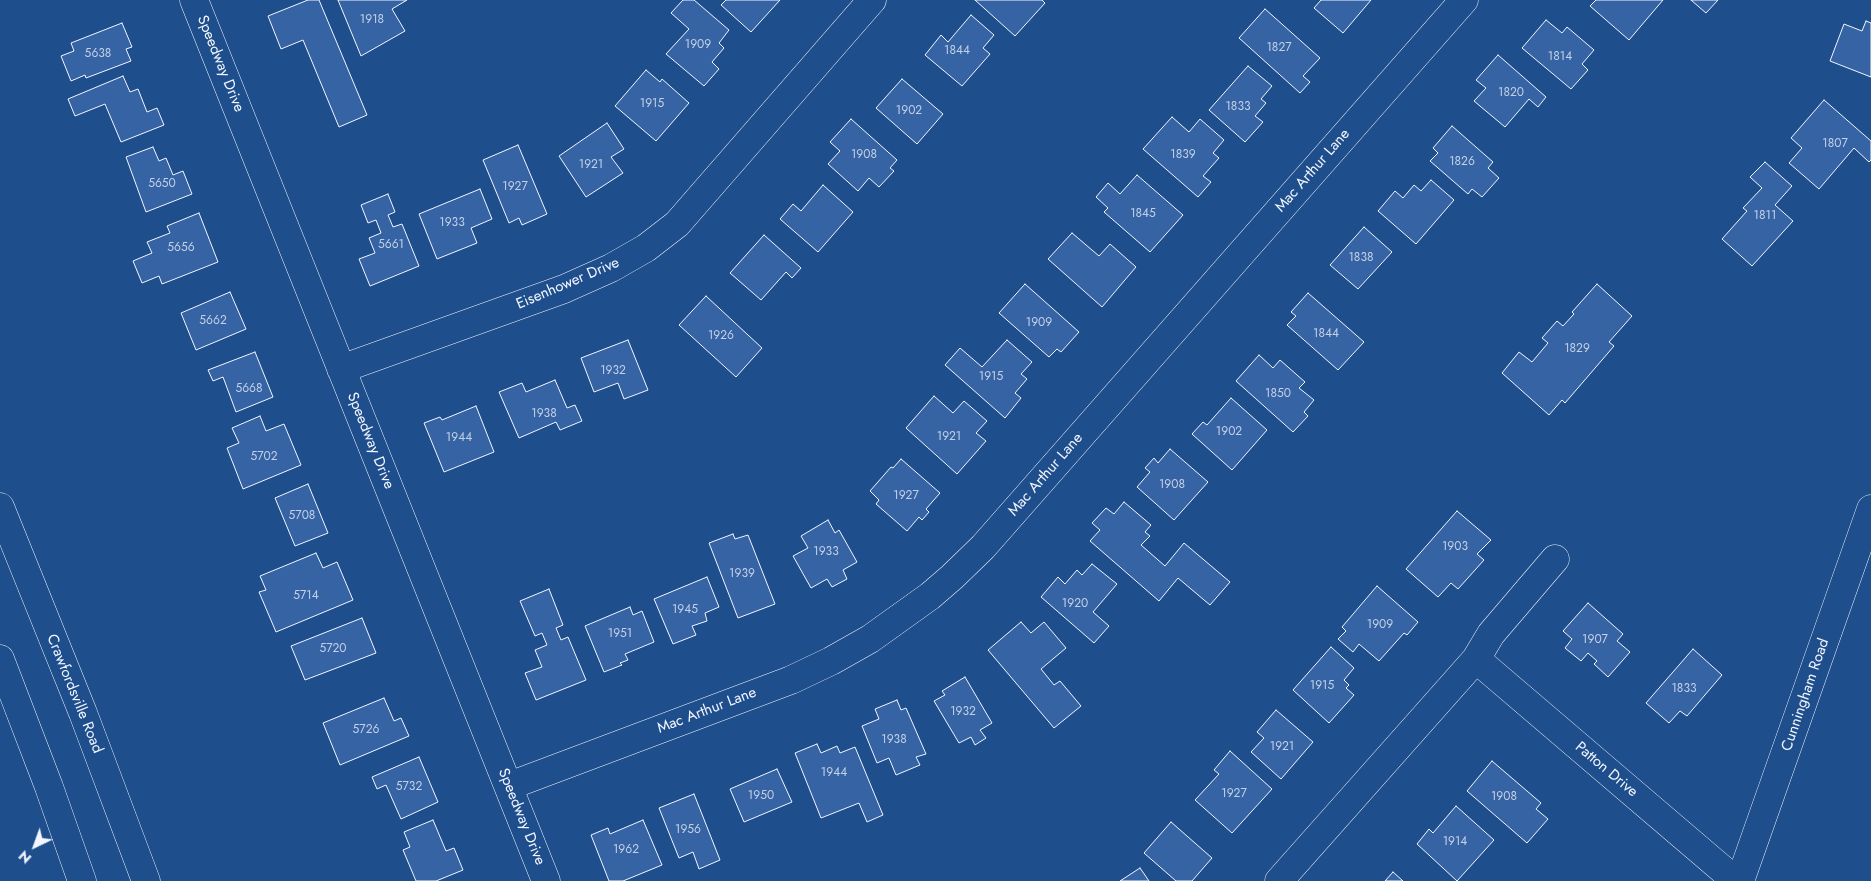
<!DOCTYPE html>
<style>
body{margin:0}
#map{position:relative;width:1871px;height:881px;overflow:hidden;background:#1f4e8c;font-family:Jost,sans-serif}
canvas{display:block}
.north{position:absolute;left:10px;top:821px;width:50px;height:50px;-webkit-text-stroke:4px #1f4e8c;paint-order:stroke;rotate:222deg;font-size:14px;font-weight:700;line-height:20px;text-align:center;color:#f2f6ff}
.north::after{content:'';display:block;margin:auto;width:18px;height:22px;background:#f2f6ff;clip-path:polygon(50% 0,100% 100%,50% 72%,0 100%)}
</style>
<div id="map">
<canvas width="1871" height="881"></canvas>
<div class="north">N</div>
</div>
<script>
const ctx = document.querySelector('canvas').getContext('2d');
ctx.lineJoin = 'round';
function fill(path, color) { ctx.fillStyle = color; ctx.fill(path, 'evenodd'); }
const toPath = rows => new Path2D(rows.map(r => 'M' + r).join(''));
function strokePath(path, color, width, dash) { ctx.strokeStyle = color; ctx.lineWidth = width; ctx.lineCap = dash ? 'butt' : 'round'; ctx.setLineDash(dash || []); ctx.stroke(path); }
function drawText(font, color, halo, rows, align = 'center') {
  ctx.font = font + ' Jost,sans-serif'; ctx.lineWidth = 4; ctx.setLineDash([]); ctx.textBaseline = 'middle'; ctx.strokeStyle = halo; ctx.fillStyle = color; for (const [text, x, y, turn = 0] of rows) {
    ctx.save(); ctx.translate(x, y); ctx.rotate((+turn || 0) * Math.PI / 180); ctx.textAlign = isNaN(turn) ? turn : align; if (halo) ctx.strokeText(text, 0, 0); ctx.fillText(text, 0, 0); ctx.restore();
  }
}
const building = toPath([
 [308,0,319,0,367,115,339,127,303,40,281,49,268,16,308,0],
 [338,0,407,0,392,9,405,31,361,56,338,0],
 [683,0,694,0,729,30,719,43,724,48,712,62,719,69,704,86,666,54,689,29,671,13,683,0],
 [726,0,780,0,751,32,721,5,726,0],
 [975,0,1042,0,1045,3,1015,36,975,0],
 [1321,0,1371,0,1343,33,1314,8,1321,0],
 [1596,0,1663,0,1629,40,1590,6,1596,0],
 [1691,0,1718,0,1706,13,1691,0],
 [1265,9,1320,58,1303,76,1310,82,1300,93,1239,38,1265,9],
 [971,15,994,35,983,48,990,54,962,86,925,55,941,35,948,42,971,15],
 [1546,20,1562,33,1567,27,1594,50,1582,64,1588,70,1571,89,1522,48,1546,20],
 [1866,21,1871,23,1871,77,1830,61,1844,24,1862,31,1866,21],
 [122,23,132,47,126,49,131,61,86,78,85,75,71,81,61,56,74,51,71,43,122,23],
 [1498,55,1546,97,1538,107,1529,99,1505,127,1474,101,1486,88,1476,80,1498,55],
 [1248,66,1272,86,1261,99,1266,103,1255,116,1263,122,1245,142,1209,110,1248,66],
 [646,70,660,82,662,79,689,103,656,141,615,106,646,70],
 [123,76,130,92,138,89,147,112,157,108,164,125,121,142,105,104,75,116,68,99,123,76],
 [902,79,943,114,917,144,876,108,902,79],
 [1824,100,1871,141,1871,160,1869,162,1854,148,1819,189,1789,163,1802,148,1791,138,1824,100],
 [1172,117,1189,132,1200,119,1224,140,1213,153,1219,158,1203,176,1211,182,1198,197,1143,149,1172,117],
 [851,119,897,160,890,168,894,171,879,187,869,178,858,191,828,164,840,151,830,142,851,119],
 [607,123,624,149,611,157,623,173,586,197,559,156,607,123],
 [1452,126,1493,162,1488,168,1499,178,1482,197,1472,189,1468,194,1430,161,1438,153,1433,148,1452,126],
 [518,145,547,214,522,225,519,218,509,223,483,160,518,145],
 [153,147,159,161,166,158,173,175,183,171,192,194,146,212,126,157,153,147],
 [1765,162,1792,186,1775,205,1793,221,1752,266,1722,239,1747,211,1743,208,1762,188,1750,177,1765,162],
 [1137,175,1183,215,1150,252,1104,212,1108,208,1096,197,1108,183,1120,194,1137,175],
 [1431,180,1454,200,1416,244,1378,211,1395,191,1403,198,1414,185,1421,191,1431,180],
 [823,185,853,212,818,252,780,219,793,204,801,211,823,185],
 [480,189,492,219,471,228,477,243,437,259,419,214,480,189],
 [388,194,395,212,388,215,393,227,402,224,419,266,370,286,359,259,375,253,369,238,381,233,376,220,368,223,361,205,388,194],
 [199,213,218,262,162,284,159,276,142,283,133,261,152,253,147,242,170,233,167,226,199,213],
 [1364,227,1392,252,1358,289,1330,265,1364,227],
 [1072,233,1099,256,1110,244,1136,267,1102,307,1048,259,1072,233],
 [764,235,801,268,792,278,786,272,761,300,730,273,764,235],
 [1025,284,1079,332,1061,352,1057,349,1049,357,999,313,1025,284],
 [1597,284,1632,316,1609,342,1614,346,1565,403,1562,400,1549,415,1502,373,1519,352,1532,362,1548,343,1542,338,1557,321,1563,326,1574,314,1572,312,1597,284],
 [230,292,246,329,196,350,181,313,230,292],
 [1308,293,1364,342,1338,370,1287,325,1296,316,1291,312,1308,293],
 [706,296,762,348,736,377,679,325,706,296],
 [628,340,648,390,624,399,618,383,594,392,581,358,628,340],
 [1007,340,1032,362,1021,374,1027,379,1015,393,1021,398,1005,418,945,365,960,348,982,367,1007,340],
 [255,352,273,397,236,412,223,377,213,381,208,370,255,352],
 [1259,355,1273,368,1280,360,1305,382,1299,388,1314,400,1304,412,1308,416,1293,432,1236,381,1259,355],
 [555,380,567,408,575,405,582,421,560,430,556,422,519,438,499,392,522,383,526,392,555,380],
 [934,396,953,413,964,401,987,421,976,433,986,441,957,474,906,428,934,396],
 [1231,398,1267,430,1232,470,1192,434,1203,422,1207,425,1231,398],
 [476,406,494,452,444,472,424,423,440,417,442,420,476,406],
 [260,416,266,431,284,424,301,465,243,489,227,448,239,443,232,428,260,416],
 [1170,449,1208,482,1174,520,1137,487,1150,472,1145,468,1154,458,1158,463,1170,449],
 [901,459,940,493,926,509,929,512,922,520,919,517,907,531,876,504,879,500,870,491,891,467,893,468,901,459],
 [308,484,328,533,295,546,275,498,308,484],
 [1124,502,1151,525,1145,532,1150,536,1141,545,1165,566,1184,543,1230,582,1210,605,1178,578,1159,601,1090,541,1100,530,1092,523,1106,508,1114,514,1124,502],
 [1457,511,1491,540,1477,554,1484,560,1458,589,1451,583,1438,597,1406,569,1457,511],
 [828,520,835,533,839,530,857,562,843,570,847,579,832,587,827,579,811,588,793,556,808,548,801,536,828,520],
 [733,534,735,539,748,535,775,604,738,618,709,543,733,534],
 [316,553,323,568,337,562,353,600,276,632,259,592,266,590,260,576,316,553],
 [1092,564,1117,584,1093,612,1109,626,1094,643,1041,597,1058,577,1065,584,1077,570,1082,575,1092,564],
 [707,577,719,607,705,613,707,621,692,626,696,635,673,644,654,599,707,577],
 [1377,586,1418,622,1407,635,1404,633,1379,661,1359,644,1353,652,1338,639,1346,631,1342,627,1377,586],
 [549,589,563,625,556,628,561,640,568,637,586,680,536,700,525,673,542,667,535,650,547,645,542,633,535,636,520,601,549,589],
 [1588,603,1623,634,1617,641,1630,652,1608,677,1594,664,1597,661,1588,653,1581,661,1565,648,1572,639,1563,631,1588,603],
 [630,607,633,615,642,611,654,642,625,654,628,660,620,663,622,665,604,672,585,626,630,607],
 [362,618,376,653,305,680,291,646,362,618],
 [1021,622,1031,633,1044,622,1066,648,1041,669,1054,685,1060,681,1081,706,1054,728,988,650,1021,622],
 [1331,647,1354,668,1344,680,1349,685,1346,688,1354,695,1329,723,1293,690,1331,647],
 [1693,649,1722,675,1687,716,1680,711,1669,723,1646,703,1693,649],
 [965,677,992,723,980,730,986,738,975,745,971,737,959,743,934,701,945,695,942,691,965,677],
 [384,698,394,721,401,718,409,736,340,765,323,723,384,698],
 [897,700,901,710,906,708,926,754,916,757,920,765,896,775,889,758,877,763,862,726,879,719,875,709,897,700],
 [1276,710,1313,742,1281,779,1251,752,1264,738,1257,732,1276,710],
 [817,744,821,753,837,746,840,753,855,747,883,815,867,822,859,803,821,818,795,753,817,744],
 [1230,751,1272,789,1232,833,1195,800,1219,774,1214,770,1230,751],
 [419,757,438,802,401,819,386,785,377,789,372,777,419,757],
 [1492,761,1541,803,1536,809,1548,819,1527,843,1467,791,1492,761],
 [777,769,792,802,744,822,730,789,777,769],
 [694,794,720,860,699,869,693,852,679,858,659,808,694,794],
 [1456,806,1494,840,1457,881,1417,844,1429,829,1433,833,1456,806],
 [433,820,446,851,454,848,463,870,436,881,416,881,403,850,410,847,404,832,433,820],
 [643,820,662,865,623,881,609,881,591,835,608,828,610,834,643,820],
 [1171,822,1212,858,1192,881,1176,881,1144,853,1171,822],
 [1140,868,1149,881,1120,881,1140,868],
 [1393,872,1403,881,1385,881,1393,872]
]);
const minor = toPath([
 [194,0,546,881],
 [341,369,564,289,611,268,646,248,677,224,872,0],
 [1476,659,1491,634,1555,559],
 [509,786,791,680,831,661,870,639,930,596,952,577,983,547,1464,0],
 [1279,881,1476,659,1736,881],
 [1740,881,1871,509]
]);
const major = toPath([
 [0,507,83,713,146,881],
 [0,659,49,787,82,881]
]);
const numberNames = [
 ["1918",372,20],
 ["1909",698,45],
 ["1827",1279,48],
 ["1844",957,51],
 ["5638",98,54],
 ["1814",1560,57],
 ["1820",1511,93],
 ["1915",652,104],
 ["1833",1238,107],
 ["1902",909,111],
 ["1807",1835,144],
 ["1908",864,155],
 ["1839",1183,155],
 ["1826",1462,162],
 ["1921",591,165],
 ["5650",162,184],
 ["1927",515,187],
 ["1845",1143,214],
 ["1811",1765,216],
 ["1933",452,223],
 ["5661",391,245],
 ["5656",181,248],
 ["1838",1361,258],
 ["5662",213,321],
 ["1909",1039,323],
 ["1844",1326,334],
 ["1926",721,336],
 ["1829",1577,349],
 ["1932",613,371],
 ["1915",991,377],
 ["5668",249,389],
 ["1850",1278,394],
 ["1938",544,414],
 ["1902",1229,432],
 ["1921",949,437],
 ["1944",459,438],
 ["5702",264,457],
 ["1908",1172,485],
 ["1927",906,496],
 ["5708",302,516],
 ["1903",1455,547],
 ["1933",826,552],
 ["1939",742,574],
 ["5714",306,596],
 ["1920",1075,604],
 ["1945",685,610],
 ["1909",1380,625],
 ["1951",620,634],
 ["1907",1595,640],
 ["5720",333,649],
 ["1915",1322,686],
 ["1833",1684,689],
 ["1932",963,712],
 ["5726",366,730],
 ["1938",894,740],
 ["1921",1282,747],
 ["1944",834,773],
 ["5732",409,787],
 ["1927",1234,794],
 ["1950",761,796],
 ["1908",1504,797],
 ["1956",688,830],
 ["1914",1455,842],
 ["1962",626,850]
];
const streetNames = [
 ["Speedway Drive",220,64,68],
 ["Mac Arthur Lane",1313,171,-49],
 ["Eisenhower Drive",568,284,-23],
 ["Speedway Drive",370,441,68],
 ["Mac Arthur Lane",1046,475,-49],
 ["Crawfordsville Road",74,694,68],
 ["Cunningham Road",1806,695,-71],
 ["Mac Arthur Lane",707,711,-21],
 ["Patton Drive",1606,770,40],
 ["Speedway Drive",521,817,68]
];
fill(building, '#3563a3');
strokePath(building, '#f2f6ff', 1);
strokePath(minor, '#f2f6ff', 29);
strokePath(major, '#f2f6ff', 29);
strokePath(minor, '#1f4e8c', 28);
strokePath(major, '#1f4e8c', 28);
drawText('12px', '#c3d1e8', null, numberNames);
drawText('15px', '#f2f6ff', '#1f4e8c', streetNames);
</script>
